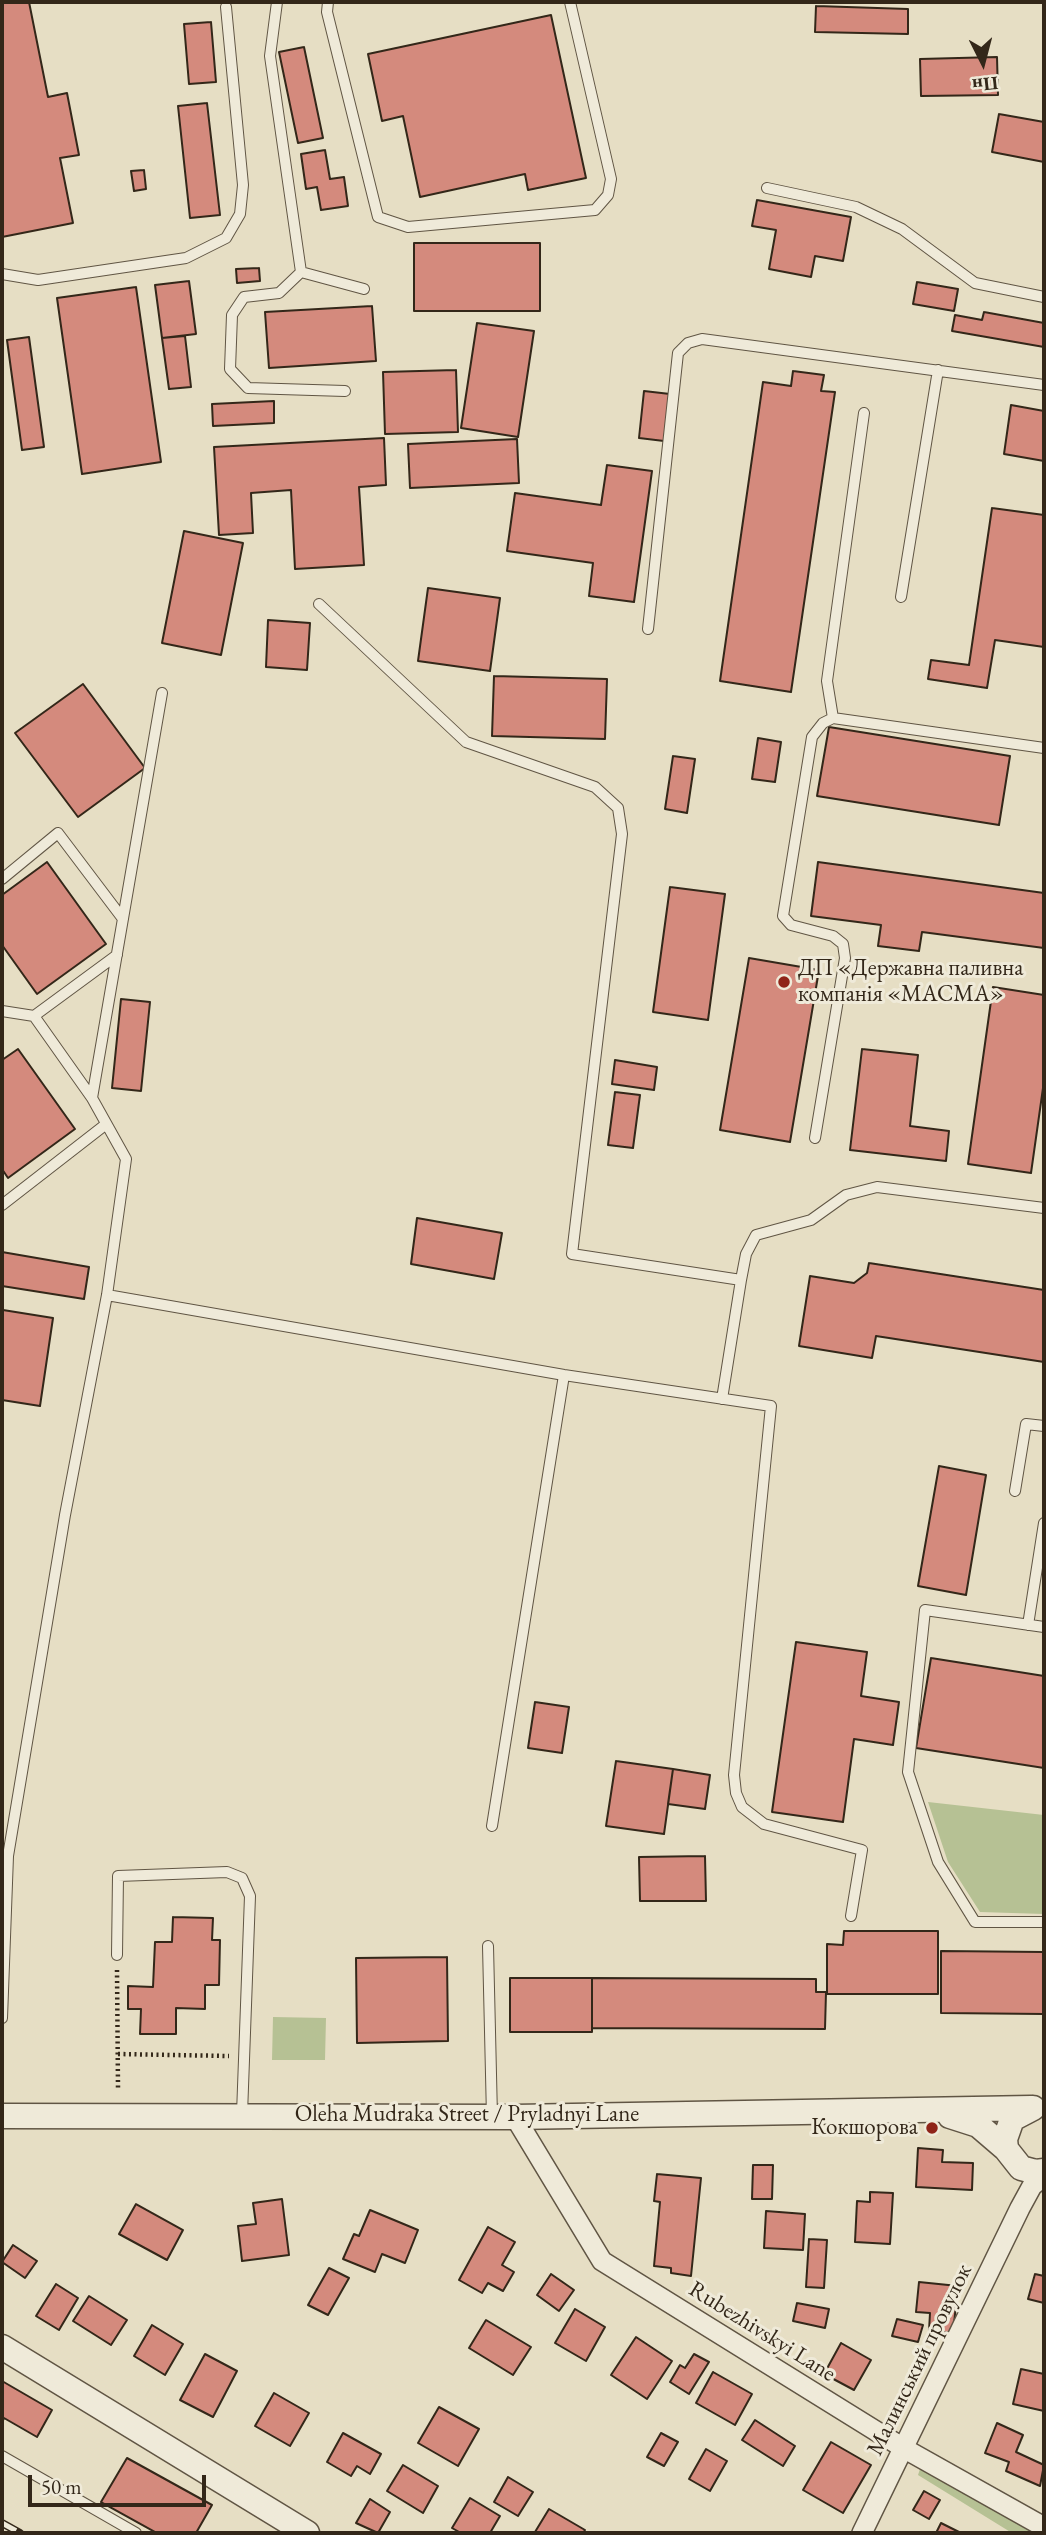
<!DOCTYPE html>
<meta charset="utf-8">
<style>
body{margin:0}
#map{position:relative;width:1046px;height:2535px;overflow:hidden;background:#e6dec4;font-family:"EB Garamond",serif}
canvas{display:block}
.frame{position:absolute;inset:0;border:4px solid #332719;pointer-events:none}
.north{position:absolute;left:948px;top:28px;width:70px;height:70px;-webkit-text-stroke:5px #efead9;paint-order:stroke;rotate:174deg;font-size:19px;font-weight:700;line-height:28px;text-align:center;color:#332719}
.north::after{content:'';display:block;margin:auto;width:24px;height:32px;background:#332719;clip-path:polygon(50% 0,100% 100%,50% 72%,0 100%)}
.scale{position:absolute;left:28px;top:2475px;width:178px;height:32px;box-sizing:border-box;border:4px solid #332719;border-top:0;padding-left:9px;font-size:21px;line-height:24px;white-space:nowrap;color:#332719;-webkit-text-stroke:5px #efead9;paint-order:stroke}
</style>
<div id="map">
<canvas width="1046" height="2535"></canvas>
<div class="frame"></div>
<div class="north">Пн</div>
<div class="scale">50 m</div>
</div>
<script>
const ctx = document.querySelector('canvas').getContext('2d');
ctx.lineJoin = 'round';
function fill(path, color) { ctx.fillStyle = color; ctx.fill(path, 'evenodd'); }
const toPath = rows => new Path2D(rows.map(r => 'M' + r).join(''));
function strokePath(path, color, width, dash) { ctx.strokeStyle = color; ctx.lineWidth = width; ctx.lineCap = dash ? 'butt' : 'round'; ctx.setLineDash(dash || []); ctx.stroke(path); }
function drawText(font, color, halo, rows, align = 'center') {
  ctx.font = font + ' "EB Garamond",serif'; ctx.lineWidth = 6; ctx.setLineDash([]); ctx.textBaseline = 'middle'; ctx.strokeStyle = halo; ctx.fillStyle = color; for (const [text, x, y, turn = 0] of rows) {
    ctx.save(); ctx.translate(x, y); ctx.rotate((+turn || 0) * Math.PI / 180); ctx.textAlign = isNaN(turn) ? turn : align; if (halo) ctx.strokeText(text, 0, 0); ctx.fillText(text, 0, 0); ctx.restore();
  }
}
const green = toPath([
 [928,1802,1044,1815,1044,1914,980,1912,948,1862],
 [273,2017,326,2018,325,2060,272,2060],
 [926,2468,1042,2533,1012,2533,918,2475,920,2469]
]);
const building = toPath([
 [2,2,29,2,48,97,67,93,79,155,60,158,73,223,2,237,2,2],
 [816,6,908,9,908,34,815,32,816,6],
 [551,15,586,178,528,190,525,174,420,197,403,116,382,121,368,54,551,15],
 [211,22,216,82,189,84,184,24,211,22],
 [304,47,323,138,298,143,279,52,304,47],
 [997,57,998,95,921,96,920,59,997,57],
 [207,103,220,215,190,218,178,106,207,103],
 [999,114,1044,122,1044,162,992,152,999,114],
 [325,150,330,179,344,177,348,206,321,210,317,187,306,189,301,154,325,150],
 [144,170,146,189,134,191,131,171,144,170],
 [757,200,851,217,843,261,815,256,811,277,769,269,776,230,752,226,757,200],
 [414,243,540,243,540,311,414,311,414,243],
 [259,268,260,281,237,283,236,269,259,268],
 [189,281,196,334,162,338,155,285,189,281],
 [917,282,958,289,954,311,913,304,917,282],
 [136,287,161,462,82,474,57,298,136,287],
 [372,306,376,361,269,368,265,312,372,306],
 [984,312,1044,323,1044,347,952,331,955,315,982,320,984,312],
 [477,323,534,331,518,437,461,428,477,323],
 [185,336,191,387,169,389,162,338,185,336],
 [29,337,44,447,22,450,7,340,29,337],
 [456,370,458,432,385,434,383,372,456,370],
 [793,371,824,375,821,391,835,392,791,692,720,681,763,382,791,386,793,371],
 [644,391,670,394,664,441,639,438,644,391],
 [274,401,274,423,213,426,212,404,274,401],
 [1011,405,1044,411,1044,461,1004,454,1011,405],
 [384,438,386,485,359,487,364,565,295,569,291,490,251,493,253,533,219,535,214,447,384,438],
 [517,439,519,483,410,488,408,444,517,439],
 [607,465,652,471,634,602,589,596,593,563,507,551,515,493,601,505,607,465],
 [992,508,1044,515,1044,647,995,640,987,688,928,679,931,660,969,665,992,508],
 [184,531,243,543,221,655,162,643,184,531],
 [428,588,500,598,490,671,418,661,428,588],
 [268,620,310,623,307,670,266,667,268,620],
 [494,676,607,679,605,739,492,736,494,676],
 [83,684,145,768,78,817,15,733,83,684],
 [829,727,1010,756,999,825,817,796,829,727],
 [758,738,781,742,775,782,752,779,758,738],
 [673,756,695,759,687,813,665,809,673,756],
 [47,862,106,944,37,994,2,945,2,895,47,862],
 [818,862,1044,893,1044,948,922,932,919,951,878,946,881,925,811,916,818,862],
 [670,887,725,894,708,1020,653,1012,670,887],
 [749,958,819,970,790,1142,720,1130,749,958],
 [993,987,1044,995,1044,1081,1031,1173,968,1164,993,987],
 [121,999,150,1002,141,1091,112,1088,121,999],
 [18,1049,75,1129,8,1178,2,1169,2,1060,18,1049],
 [862,1049,918,1055,910,1126,949,1131,946,1161,850,1150,862,1049],
 [615,1060,657,1067,654,1090,612,1084,615,1060],
 [615,1092,640,1095,633,1148,608,1145,615,1092],
 [417,1218,502,1233,494,1279,411,1264,417,1218],
 [2,1252,89,1267,84,1299,2,1286,2,1252],
 [869,1263,1044,1290,1044,1362,876,1336,872,1358,799,1346,810,1276,854,1283,867,1273,869,1263],
 [3,1310,53,1318,40,1406,2,1400,3,1310],
 [939,1466,986,1475,966,1595,918,1586,939,1466],
 [796,1642,867,1652,861,1696,899,1702,893,1745,854,1739,843,1822,772,1812,796,1642],
 [931,1658,1044,1676,1044,1768,916,1748,931,1658],
 [535,1702,569,1707,562,1753,528,1748,535,1702],
 [616,1761,673,1769,664,1834,606,1826,616,1761],
 [673,1769,710,1775,705,1809,668,1804,673,1769],
 [705,1856,706,1901,640,1901,639,1857,705,1856],
 [173,1917,213,1918,212,1940,220,1940,219,1985,205,1985,205,2009,176,2008,176,2034,140,2034,141,2009,128,2009,128,1986,153,1987,155,1942,172,1942,173,1917],
 [844,1931,938,1931,938,1994,827,1994,827,1944,843,1945,844,1931],
 [941,1951,1044,1952,1044,2014,941,2013,941,1951],
 [447,1957,448,2041,357,2043,356,1958,447,1957],
 [510,1978,592,1978,592,2032,510,2032,510,1978],
 [592,1978,816,1979,816,1992,826,1992,825,2029,592,2028,592,1978],
 [918,2148,943,2150,942,2162,973,2163,972,2190,916,2187,918,2148],
 [753,2165,773,2165,772,2199,752,2199,753,2165],
 [657,2174,701,2178,691,2276,671,2273,671,2268,654,2266,660,2202,654,2201,657,2174],
 [870,2192,893,2193,890,2244,855,2242,857,2201,870,2202,870,2192],
 [282,2199,289,2255,242,2261,238,2226,256,2224,253,2203,282,2199],
 [136,2204,183,2230,167,2260,119,2234,136,2204],
 [370,2210,418,2230,405,2263,382,2254,375,2272,343,2259,354,2234,359,2236,370,2210],
 [766,2211,805,2214,803,2250,764,2248,766,2211],
 [488,2227,515,2242,502,2265,514,2272,503,2291,488,2283,482,2293,459,2280,488,2227],
 [809,2239,827,2240,824,2288,806,2287,809,2239],
 [13,2245,37,2261,25,2278,2,2262,13,2245],
 [329,2268,349,2278,328,2315,308,2305,329,2268],
 [551,2274,574,2290,559,2311,537,2295,551,2274],
 [1035,2274,1044,2276,1044,2303,1028,2299,1035,2274],
 [919,2282,958,2286,953,2333,929,2331,930,2313,916,2312,919,2282],
 [56,2284,78,2298,59,2330,36,2316,56,2284],
 [89,2296,127,2320,111,2345,73,2321,89,2296],
 [797,2303,829,2309,825,2328,793,2321,797,2303],
 [575,2309,605,2327,586,2361,555,2343,575,2309],
 [897,2319,923,2325,918,2342,892,2336,897,2319],
 [486,2320,531,2347,513,2375,469,2348,486,2320],
 [152,2325,183,2344,165,2375,134,2356,152,2325],
 [636,2337,672,2361,647,2399,611,2375,636,2337],
 [841,2343,871,2360,854,2390,824,2374,841,2343],
 [205,2354,237,2371,213,2417,180,2400,205,2354],
 [694,2354,709,2362,689,2394,670,2382,680,2365,685,2368,694,2354],
 [1021,2369,1044,2374,1044,2411,1013,2404,1021,2369],
 [713,2372,752,2394,735,2425,696,2403,713,2372],
 [2,2381,52,2410,37,2437,4,2418,2,2423,2,2381],
 [274,2393,309,2413,290,2446,255,2426,274,2393],
 [439,2407,479,2429,458,2466,418,2443,439,2407],
 [755,2420,795,2446,783,2466,742,2440,755,2420],
 [997,2423,1023,2435,1016,2452,1044,2465,1040,2486,1006,2471,1009,2462,985,2453,997,2423],
 [343,2433,381,2454,370,2474,357,2466,351,2476,327,2462,343,2433],
 [661,2433,678,2442,664,2466,647,2457,661,2433],
 [831,2442,871,2465,843,2513,803,2490,831,2442],
 [706,2449,727,2461,710,2491,689,2479,706,2449],
 [127,2458,212,2505,196,2533,157,2533,101,2502,127,2458],
 [403,2465,438,2486,423,2513,387,2491,403,2465],
 [508,2477,533,2492,518,2516,494,2502,508,2477],
 [924,2491,940,2500,929,2519,913,2510,924,2491],
 [470,2498,500,2516,490,2533,461,2533,452,2528,470,2498],
 [370,2499,390,2512,378,2533,356,2523,370,2499],
 [549,2509,585,2530,583,2533,535,2532,549,2509],
 [941,2523,961,2533,936,2533,941,2523]
]);
const path = toPath([
 [117,1970,118,2088],
 [118,2054,229,2056]
]);
const service = toPath([
 [277,2,270,56,301,272,364,289],
 [328,2,327,12,378,217,408,227,595,210,608,195,611,179,570,2],
 [767,188,856,207,902,229,975,283,1044,297],
 [301,272,279,293,244,297,232,315,230,369,248,388,345,391],
 [2,274,38,280,186,258,226,238,240,214,243,185,226,7],
 [901,597,938,370],
 [319,604,466,742,595,787,618,808,622,834,572,1254,741,1280,746,1254,756,1235,811,1220,846,1195,877,1187,1044,1208],
 [648,629,678,353,688,343,702,339,1044,385],
 [833,718,827,681,864,413],
 [2,879,58,833,123,919],
 [2,1011,34,1016,92,1098],
 [34,1016,117,955],
 [815,1138,845,958,843,944,833,936,791,925,783,916,812,737,823,723,833,718,1044,748],
 [2,1205,105,1125],
 [107,1295,564,1375,771,1406,734,1775,736,1793,742,1807,764,1824,862,1850,851,1916],
 [722,1399,741,1280],
 [1015,1491,1026,1424,1044,1426],
 [1028,1625,1044,1523],
 [1044,1627,925,1610,908,1772,938,1862,975,1922,1044,1922],
 [492,1826,564,1375],
 [488,1946,492,2117],
 [117,1955,118,1876,227,1872,242,1878,250,1896,242,2114],
 [2,2018,8,1856,65,1515,107,1295,126,1159,92,1098,162,693],
 [2,2456,136,2533]
]);
const minor = toPath([
 [515,2117,602,2261,905,2449,1044,2527],
 [862,2533,1020,2208,1032,2186,1044,2176]
]);
const tertiary = toPath([
 [1033,2108,1012,2119,1005,2139,1006,2149,1021,2168,1036,2172,1044,2171],
 [2,2116,515,2117,1031,2108],
 [950,2116,978,2125,1006,2149],
 [2,2347,307,2533]
]);
const rail = toPath([
 [2,2523,20,2533]
]);
const markers = [
 [784,982,7,"#8f2418"],
 [932,2128,7,"#8f2418"]
];
const poiNames = [
 ["ДП «Державна паливна",798,969],
 ["компанія «МАСМА»",798,995],
 ["Кокшорова",918,2128,"right"]
];
const streetNames = [
 ["Oleha Mudraka Street / Pryladnyi Lane",467,2115],
 ["Rubezhivskyi Lane",762,2332,32],
 ["Малинський провулок",920,2360,-64]
];
fill(green, '#b6c194');
fill(building, '#d48a7d');
strokePath(building, '#332719', 2);
strokePath(service, '#605544', 12);
strokePath(minor, '#605544', 22);
strokePath(tertiary, '#605544', 27);
strokePath(path, '#332719', 4.5, [2, 3.5]);
strokePath(service, '#efead9', 10);
strokePath(minor, '#efead9', 19);
strokePath(tertiary, '#efead9', 24);
strokePath(rail, '#332719', 8);
strokePath(rail, '#efead9', 5, [16]);
for (const [x, y, r, color] of markers) { const dot = new Path2D(); dot.arc(x, y, r, 0, 2 * Math.PI); ctx.fillStyle = color; ctx.fill(dot); strokePath(dot, '#efead9', 2.5); }
drawText('23px', '#332719', '#efead9', poiNames, 'left');
drawText('23px', '#332719', '#efead9', streetNames);
</script>
